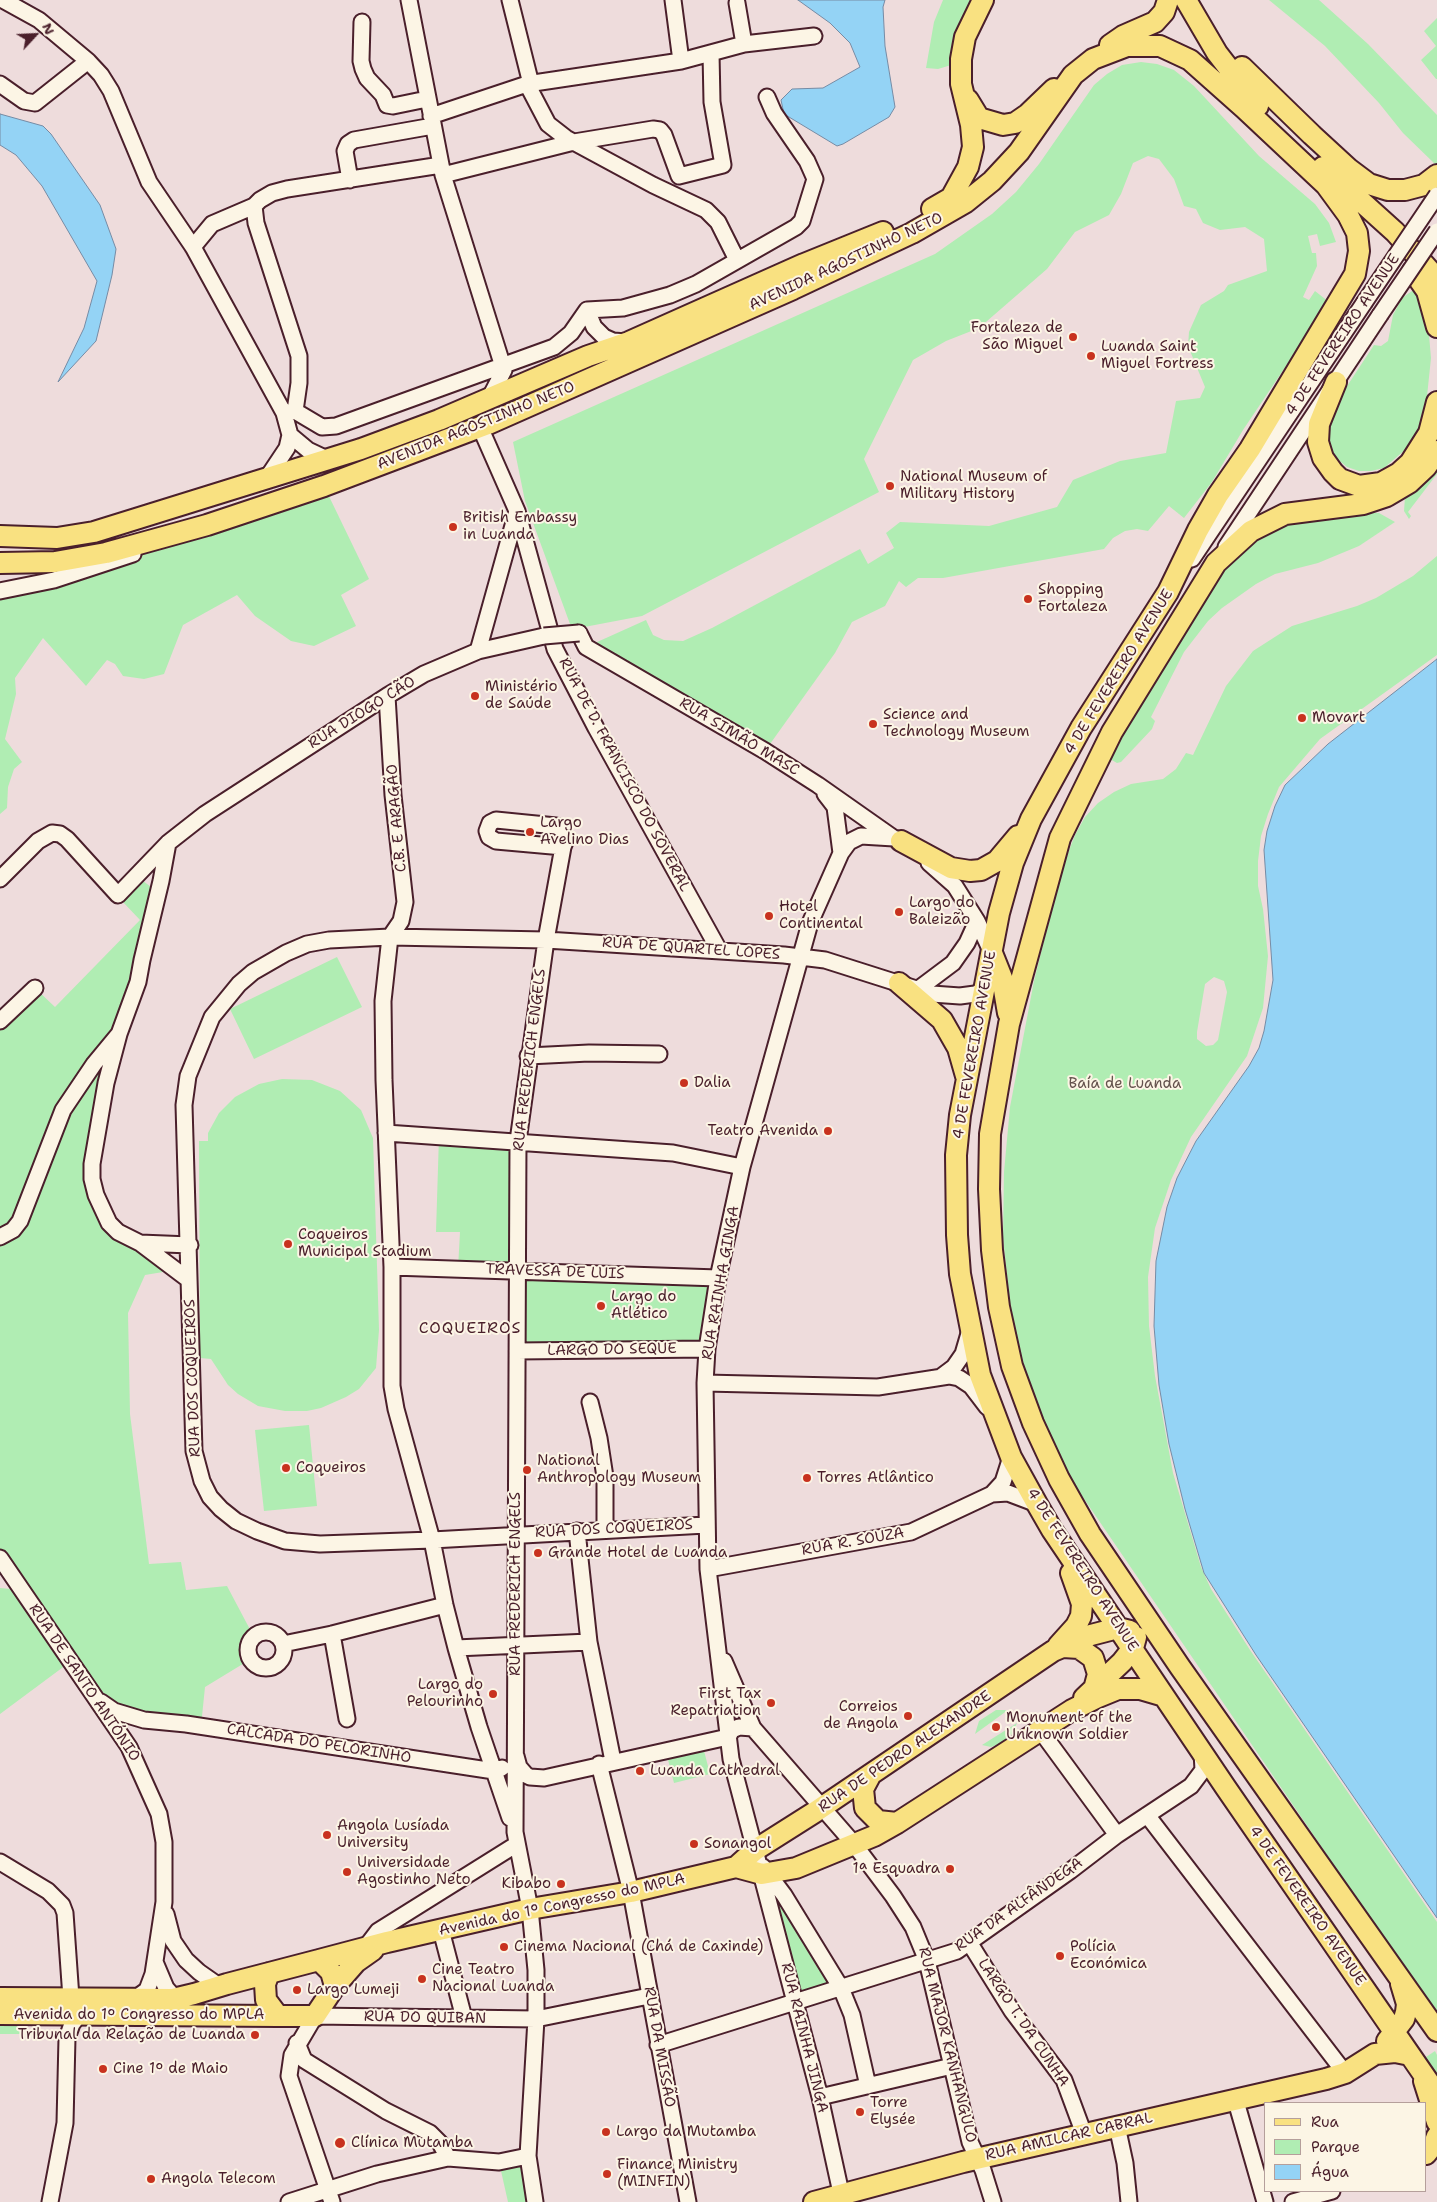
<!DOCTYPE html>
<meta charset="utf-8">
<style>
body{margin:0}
#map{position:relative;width:1437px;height:2202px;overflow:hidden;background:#eedcdc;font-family:"Shantell Sans",sans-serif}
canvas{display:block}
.legend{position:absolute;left:1264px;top:2102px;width:162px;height:90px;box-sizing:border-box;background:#fcf5e5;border:1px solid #b59f9b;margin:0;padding:6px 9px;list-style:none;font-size:15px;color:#4a1f2b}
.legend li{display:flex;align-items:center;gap:10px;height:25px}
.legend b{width:25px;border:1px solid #b59f9b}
.north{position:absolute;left:10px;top:10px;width:50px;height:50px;-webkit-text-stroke:4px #fcf5e5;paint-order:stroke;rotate:65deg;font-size:14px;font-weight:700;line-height:20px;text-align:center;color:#4a1f2b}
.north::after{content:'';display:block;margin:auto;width:18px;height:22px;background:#4a1f2b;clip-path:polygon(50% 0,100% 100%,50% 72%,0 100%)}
</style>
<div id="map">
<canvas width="1437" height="2202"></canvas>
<ul class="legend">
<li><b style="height:6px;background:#f9e181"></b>Rua</li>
<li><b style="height:14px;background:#b0edb3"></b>Parque</li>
<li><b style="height:14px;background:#94d3f5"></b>Água</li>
</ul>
<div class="north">N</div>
</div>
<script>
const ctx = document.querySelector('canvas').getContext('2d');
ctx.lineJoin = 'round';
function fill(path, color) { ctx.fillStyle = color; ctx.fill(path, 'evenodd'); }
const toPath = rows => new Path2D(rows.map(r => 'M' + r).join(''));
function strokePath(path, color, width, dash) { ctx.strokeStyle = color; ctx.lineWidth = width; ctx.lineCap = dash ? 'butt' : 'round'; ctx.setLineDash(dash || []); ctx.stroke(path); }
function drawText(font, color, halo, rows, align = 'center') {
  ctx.font = font + ' "Shantell Sans",sans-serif'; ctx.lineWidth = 4; ctx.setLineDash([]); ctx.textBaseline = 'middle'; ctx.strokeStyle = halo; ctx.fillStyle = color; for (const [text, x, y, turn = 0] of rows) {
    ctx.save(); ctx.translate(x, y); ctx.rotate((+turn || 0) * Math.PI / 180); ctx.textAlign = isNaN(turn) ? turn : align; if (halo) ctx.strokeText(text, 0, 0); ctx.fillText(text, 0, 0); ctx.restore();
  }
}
const green = toPath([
 [943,0,983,0,961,62,938,69,926,68,934,22],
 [1269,0,1319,0,1368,44,1437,115,1437,166,1403,133,1379,103,1325,46],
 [1437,18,1437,79,1436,79,1421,60,1436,46,1424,31],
 [1141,62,1157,64,1174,70,1194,86,1259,156,1315,204,1329,223,1336,242,1320,246,1317,234,1308,236,1312,253,1316,253,1317,266,1303,297,1309,300,1315,291,1329,302,1243,430,1212,482,1184,518,1169,506,1148,531,1137,529,1125,531,1113,538,1104,549,943,578,918,578,906,587,899,581,885,606,852,622,835,653,765,751,586,647,646,620,653,635,664,640,683,641,712,628,860,549,868,564,894,548,886,533,900,522,989,526,1057,507,1073,480,1120,461,1166,453,1176,401,1200,398,1205,387,1188,346,1189,332,1201,305,1224,291,1228,285,1267,271,1264,239,1245,227,1220,230,1203,223,1196,209,1184,206,1174,179,1159,159,1148,156,1133,163,1121,194,1109,215,1075,232,1047,269,979,328,946,341,913,360,864,459,879,492,642,616,579,628,570,624,525,501,513,442,935,254,992,214,1016,192,1039,164,1094,85,1107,74,1122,65],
 [1412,291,1417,291,1424,312,1429,335,1431,358,1426,406,1418,430,1406,449,1384,468,1371,471,1359,471,1347,467,1336,458,1329,448,1326,435,1328,415,1374,345,1381,346,1388,341,1393,315,1402,298],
 [1437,459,1437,474,1408,512,1411,516,1409,519,1404,511,1405,497],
 [324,486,369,579,341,595,356,626,314,646,291,641,255,616,237,595,183,625,164,674,144,679,123,676,115,664,107,660,86,686,43,638,15,678,16,694,5,739,22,762,14,769,8,787,7,808,0,814,0,591],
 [1349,512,1379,513,1395,522,1359,546,1318,563,1275,574,1256,584,1222,608,1208,621,1184,652,1151,717,1155,721,1152,729,1121,762,1117,763,1110,759,1110,754,1218,578,1234,557,1276,521],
 [1437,556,1437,655,1320,739,1279,787,1268,814,1261,836,1258,861,1258,886,1263,909,1268,956,1263,1008,1247,1056,1191,1137,1171,1180,1155,1228,1148,1277,1149,1326,1155,1376,1173,1473,1201,1567,1211,1589,1250,1650,1437,1922,1437,2016,1078,1490,1046,1433,1023,1371,1010,1303,1003,1238,1004,1172,1010,1107,1034,981,1061,871,1075,835,1085,817,1098,803,1114,792,1131,784,1163,779,1176,769,1186,753,1193,755,1226,686,1253,651,1292,626,1357,606,1376,598,1413,576],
 [1214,977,1224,981,1227,992,1218,1040,1213,1045,1206,1046,1197,1039,1197,1032,1205,984],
 [143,881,158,892,92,1164,102,1209,175,1270,145,1275,128,1313,130,1414,149,1564,181,1562,186,1590,227,1586,254,1637,249,1647,251,1659,205,1687,201,1726,114,1711,70,1662,0,1714,0,1588,21,1590,0,1558,0,1021,35,988,55,1007,140,920,122,901],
 [337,957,362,1007,254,1059,230,1009],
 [282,1079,312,1080,340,1091,361,1110,373,1138,379,1330,376,1368,359,1389,346,1397,321,1408,307,1411,285,1411,258,1406,238,1394,228,1385,211,1359,200,1358,199,1141,208,1141,208,1133,219,1113,235,1097,259,1084],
 [439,1136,518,1141,517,1270,718,1278,707,1349,517,1351,517,1270,458,1269,460,1232,436,1232],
 [309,1425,317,1506,264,1511,255,1430],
 [996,1710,1008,1710,975,1734,979,1721],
 [1017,1723,1012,1734,1001,1743,991,1747,982,1745],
 [701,1739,710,1774,674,1783,665,1748],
 [770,1874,841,1988,796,2002],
 [0,2014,24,2014,22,2034,0,2034],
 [1435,2051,1437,2055,1437,2080,1423,2059],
 [528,2156,535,2202,508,2202,499,2162]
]);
const water = toPath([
 [798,0,885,0,883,7,885,46,895,107,889,117,843,144,837,146,784,114,781,100,792,89,823,88,860,67,850,43,830,23,798,0],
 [0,114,43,126,51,134,100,205,116,249,112,275,96,341,58,382,84,328,97,281,42,186,16,155,0,145,0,114],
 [1437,659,1437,1918,1256,1655,1204,1573,1185,1509,1169,1444,1159,1385,1154,1326,1156,1261,1167,1207,1177,1178,1196,1141,1249,1066,1259,1048,1264,1031,1273,980,1264,850,1267,831,1275,806,1285,785,1328,744,1437,659]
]);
const minor = toPath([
 [3,0,39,20,88,61,101,75,111,91,149,182,193,247,284,413,290,435,287,448,269,475],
 [409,0,443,175,504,370,489,399],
 [510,0,531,84],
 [673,0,681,61],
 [737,3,744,44],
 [362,22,361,61,363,69,367,78,383,95,387,105,393,106,427,99],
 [0,84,24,101,35,103,88,61],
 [527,84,548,124,566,138,653,185,706,210,718,222,737,260],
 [431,116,527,84,681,61,744,44,814,36],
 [443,175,574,142,653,129,660,130,664,135,679,176,723,165,712,102,711,53],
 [350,180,345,151,348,144,354,140,433,126],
 [254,206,256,223,299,356,299,383,295,411],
 [193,247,212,224,254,206,260,200,272,193,287,189,441,165],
 [587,310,623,308,670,295,696,284,796,227,802,221,815,179,807,161,774,113,767,97],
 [587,310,594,327,604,337,613,341,627,342],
 [284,413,295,411,322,427,336,426,554,347,571,333,587,310],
 [480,427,517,511,555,649,596,728,719,950],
 [290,435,308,450,327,459],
 [1226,547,1380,315],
 [1192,559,1364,303],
 [0,591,54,580,133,554],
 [579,633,586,647,765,751,818,785,892,837],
 [478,651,517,511],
 [387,696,393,795,405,902,401,921,390,937,383,1001,384,1080,392,1267,392,1386,396,1409,432,1540,445,1605,456,1648,479,1727,510,1818],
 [825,794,835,807,841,853],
 [496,820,556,826,563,830,565,842,563,847,496,841,489,837,487,831,490,823,496,820],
 [168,843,161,881,142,960,138,982,119,1034,106,1083,92,1164,92,1179,96,1195,109,1223,118,1232,140,1243,189,1280],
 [929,863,955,886,977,921,992,953],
 [0,879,38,841,52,833,60,834,67,839,118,895,168,843,205,814,387,696,424,674,478,651,544,636],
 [917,990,953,963,967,943,977,921],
 [0,1021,35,988],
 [528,1056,589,1053,659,1054],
 [386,1133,673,1153,742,1167],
 [0,1237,13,1230,20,1221,63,1110,94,1064,118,1035],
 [140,1243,190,1245],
 [392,1267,718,1278],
 [517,1351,707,1349],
 [942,1376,954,1367,963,1354,970,1330],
 [705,1383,878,1387,949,1376,959,1378,971,1386,987,1407],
 [590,1402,599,1438,605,1477,605,1530],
 [992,1494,1003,1482,1011,1457],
 [706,1525,432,1540,320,1544,285,1541,257,1531,236,1521,221,1509,210,1497,202,1481,194,1451,184,1105,188,1076,212,1017,239,984,253,972,286,953,307,944,329,940,390,937,546,940,784,955,825,960,932,994,960,996,975,994,986,989],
 [577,1531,589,1642,613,1761],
 [0,1558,129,1747,159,1814,164,1842,164,1902,153,1974,147,1990,136,1998],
 [708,1569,911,1532,992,1494,1008,1493,1037,1504],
 '248 1650a18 18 0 1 1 36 0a18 18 0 1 1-36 0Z',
 [332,1634,347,1719],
 [283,1644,332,1634,445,1605],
 [456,1648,589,1642],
 [724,1661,753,1728,854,1844,893,1896,913,1927,927,1961,970,2142,983,2170,993,2202],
 [101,1702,114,1711,144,1720,186,1724,494,1771,502,1768],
 [1040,1730,1117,1835],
 [516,1756,519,1767,526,1775,530,1777,544,1778,728,1737,732,1730,739,1727,753,1728],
 [599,1764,631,1892,688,2202],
 [1147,1815,1345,2073],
 [0,1862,48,1891,62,1905,65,1913,71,1998],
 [763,1867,784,1895,841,1988,852,2015,868,2086],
 [166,1914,173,1941,186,1960,199,1972,219,1986],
 [441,1930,464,2018],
 [969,1942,1012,2011,1064,2080,1084,2134],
 [365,1948,378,1931,517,1844],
 [155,1962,166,1988,179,2003],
 [297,2043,304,2060,386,2111,430,2133,440,2143,448,2158],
 [658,2045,957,1951,1070,1871,1117,1835,1191,1786,1203,1770,1202,1752],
 [820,2097,952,2066],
 [1235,2098,1265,2202],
 [1117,2126,1125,2163,1129,2202],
 [50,2202,65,2123,67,2038,72,2024,83,2010],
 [289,2202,377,2174,448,2158,499,2162,528,2156],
 [332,2202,289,2076,292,2055,315,2016,536,2019,649,1996],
 [535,2202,528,2156,536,2019,536,1970,530,1909,515,1832,518,1141,546,940,563,847],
 [843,2202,820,2097,731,1759,708,1569,705,1383,707,1349,718,1278,742,1167,810,923,841,853,849,842,861,836,894,838],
 [1293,2202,1332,2191]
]);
const major = toPath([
 [1186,0,1217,53,1258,106],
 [1110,45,1123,36,1155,22,1164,12,1168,0],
 [1242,67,1312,135,1349,169,1369,184,1388,190,1405,190,1424,185,1437,175],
 [968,100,979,118,1003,125,1015,123,1028,114,1054,89],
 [1323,167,1395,232,1430,271,1437,283],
 [932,209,951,198,968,167,973,147,971,125,961,84,961,59,965,37,983,0],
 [1413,271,1427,291,1437,327],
 [1336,382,1319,424,1318,442,1323,458,1333,472,1340,479,1359,486,1381,483,1399,473,1410,463,1429,433,1437,402],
 [1437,451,1426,467,1409,483,1387,496,1363,504,1285,514,1251,531,1216,563,1112,732,1060,838,1009,1024,990,1134,989,1189,992,1250,999,1307,1012,1366,1033,1423,1059,1479,1090,1534,1180,1667,1437,2031],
 [0,536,57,538,94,532,361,449,439,420,588,356,629,342,804,264,883,232],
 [0,563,55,562,106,553,207,525,324,486,488,424,793,289,912,233,966,202,992,181,1019,152,1073,75,1093,59,1127,46,1160,46,1190,60,1244,108,1326,185,1348,215,1357,233,1359,251,1355,274,1250,449,1218,495,1198,530,1168,592,1081,728,1031,819,1013,863,999,913,960,1115,956,1155,957,1235,960,1274,980,1375,1011,1457,1037,1504,1052,1530,1226,1788,1437,2094],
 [901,841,951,868,970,871,981,870,997,861,1018,836],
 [992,953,1002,978,1008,1013],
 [899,983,942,1020,958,1048,966,1076],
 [1058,1646,1076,1626,1081,1616,1082,1604,1071,1573],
 [1063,1647,1079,1648,1093,1658,1098,1674,1094,1689],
 [1084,1698,1122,1662,1133,1648,1136,1637],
 [871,1774,863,1789,865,1808,878,1821,897,1823],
 [736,1867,755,1850,815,1812,1053,1651,1091,1635,1118,1628,1130,1631],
 [319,1960,387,1942,530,1909,631,1892,736,1867,762,1874,796,1868,874,1836,897,1823,1072,1710,1096,1698,1118,1689,1140,1689,1164,1696],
 [335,1986,356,1962,373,1950],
 [0,1998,173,1999,194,1994,227,1984,319,1960,331,1972,335,1986,315,2016,278,2016,266,2000,265,1984,269,1973],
 [0,2014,278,2016],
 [1387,2041,1404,2019,1406,2012,1407,2004,1401,1984],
 [1424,2081,1437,2122],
 [1426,2154,1434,2144,1437,2136],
 [814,2202,963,2162,1326,2079,1345,2073,1375,2054,1395,2052,1410,2055]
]);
const minorBridge = toPath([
 [1364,303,1437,195],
 [1380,315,1437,231],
 [544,636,579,633]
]);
const markers = [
 [1073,337,5,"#c8321e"],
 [1091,356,5,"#c8321e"],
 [890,486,5,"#c8321e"],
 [453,527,5,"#c8321e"],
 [1028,599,5,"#c8321e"],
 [475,696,5,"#c8321e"],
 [1302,718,5,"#c8321e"],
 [873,724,5,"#c8321e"],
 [530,832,5,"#c8321e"],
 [899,912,5,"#c8321e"],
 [769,916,5,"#c8321e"],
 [684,1083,5,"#c8321e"],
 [828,1131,5,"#c8321e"],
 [288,1244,5,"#c8321e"],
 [601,1306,5,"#c8321e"],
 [286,1468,5,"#c8321e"],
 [527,1470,5,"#c8321e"],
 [807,1478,5,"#c8321e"],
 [538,1553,5,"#c8321e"],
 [493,1694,5,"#c8321e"],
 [771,1703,5,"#c8321e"],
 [908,1716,5,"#c8321e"],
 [996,1727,5,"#c8321e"],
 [640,1771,5,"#c8321e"],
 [327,1835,5,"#c8321e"],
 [694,1844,5,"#c8321e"],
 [950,1869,5,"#c8321e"],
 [347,1872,5,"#c8321e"],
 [561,1884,5,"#c8321e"],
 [504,1947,5,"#c8321e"],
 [1060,1956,5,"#c8321e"],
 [422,1979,5,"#c8321e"],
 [297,1990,5,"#c8321e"],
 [255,2035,5,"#c8321e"],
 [103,2069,5,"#c8321e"],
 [860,2112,5,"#c8321e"],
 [606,2132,5,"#c8321e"],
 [340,2143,6,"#c8321e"],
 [607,2174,5,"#c8321e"],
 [151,2179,5,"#c8321e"]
];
const streetNames = [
 ["AVENIDA AGOSTINHO NETO",846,262,-25],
 ["4 DE FEVEREIRO AVENUE",1343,335,-56],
 ["AVENIDA AGOSTINHO NETO",476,426,-22],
 ["4 DE FEVEREIRO AVENUE",1119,672,-58],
 ["RUA DIOGO CÃO",362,713,-32],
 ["RUA SIMÃO MASC",739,737,31],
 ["RUA DE D. FRANCISCO DO SOVERAL",624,775,62],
 ["C.B. E ARAGÃO",397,818,-95],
 ["RUA DE QUARTEL LOPES",691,949,4],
 ["4 DE FEVEREIRO AVENUE",975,1045,-80],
 ["RUA FREDERICH ENGELS",530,1060,-83],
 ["TRAVESSA DE LUIS",555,1272,2],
 ["RUA RAINHA GINGA",721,1283,-80],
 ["LARGO DO SEQUE",612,1350,-1],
 ["RUA DOS COQUEIROS",193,1378,-92],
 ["RUA DOS COQUEIROS",614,1529,-3],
 ["RUA R. SOUZA",853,1542,-10],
 ["4 DE FEVEREIRO AVENUE",1082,1570,57],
 ["RUA FREDERICH ENGELS",516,1584,-90],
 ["RUA DE SANTO ANTÓNIO",84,1683,56],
 ["CALCADA DO PELORINHO",319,1744,9],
 ["RUA DE PEDRO ALEXANDRE",905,1752,-34],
 ["Avenida do 1º Congresso do MPLA",562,1905,-12],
 ["RUA DA ALFÂNDEGA",1019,1905,-35],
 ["4 DE FEVEREIRO AVENUE",1307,1906,55],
 ["Avenida do 1º Congresso do MPLA",139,2015],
 ["RUA DO QUIBAN",425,2018,1],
 ["LARGO T. DA CUNHA",1023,2023,56],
 ["RUA RAINHA JINGA",804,2038,76],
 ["RUA MAJOR KANHANGULO",947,2045,76],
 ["RUA DA MISSÃO",659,2047,80],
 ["RUA AMILCAR CABRAL",1069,2137,-13]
];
const poiNames = [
 ["Fortaleza de",1063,328,"right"],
 ["São Miguel",1063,345,"right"],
 ["Luanda Saint",1101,347],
 ["Miguel Fortress",1101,364],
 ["National Museum of",900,477],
 ["Military History",900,494],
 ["British Embassy",463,518],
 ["in Luanda",463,535],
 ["Shopping",1038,590],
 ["Fortaleza",1038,607],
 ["Ministério",485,687],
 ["de Saúde",485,704],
 ["Science and",883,715],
 ["Technology Museum",883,732],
 ["Movart",1312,718],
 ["Largo",540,823],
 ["Avelino Dias",540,840],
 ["Largo do",909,903],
 ["Baleizão",909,920],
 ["Hotel",779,907],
 ["Continental",779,924],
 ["Dalia",694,1083],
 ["Teatro Avenida",818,1131,"right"],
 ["Coqueiros",298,1235],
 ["Municipal Stadium",298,1252],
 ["Largo do",611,1297],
 ["Atlético",611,1314],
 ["National",537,1461],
 ["Anthropology Museum",537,1478],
 ["Coqueiros",296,1468],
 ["Torres Atlântico",817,1478],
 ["Grande Hotel de Luanda",548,1553],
 ["Largo do",483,1685,"right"],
 ["Pelourinho",483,1702,"right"],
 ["First Tax",761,1694,"right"],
 ["Repatriation",761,1711,"right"],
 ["Correios",898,1707,"right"],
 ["de Angola",898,1724,"right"],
 ["Monument of the",1006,1718],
 ["Unknown Soldier",1006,1735],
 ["Luanda Cathedral",650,1771],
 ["Angola Lusíada",337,1826],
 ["University",337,1843],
 ["Sonangol",704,1844],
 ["Universidade",357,1863],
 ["Agostinho Neto",357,1880],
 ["1ª Esquadra",940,1869,"right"],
 ["Kibabo",551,1884,"right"],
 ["Cinema Nacional (Chá de Caxinde)",514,1947],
 ["Polícia",1070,1947],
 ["Económica",1070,1964],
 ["Cine Teatro",432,1970],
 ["Nacional Luanda",432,1987],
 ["Largo Lumeji",307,1990],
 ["Tribunal da Relação de Luanda",245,2035,"right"],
 ["Cine 1º de Maio",113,2069],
 ["Torre",870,2103],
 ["Elysée",870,2120],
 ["Largo da Mutamba",616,2132],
 ["Clínica Mutamba",351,2143],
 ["Finance Ministry",617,2165],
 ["(MINFIN)",617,2182],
 ["Angola Telecom",161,2179]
];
const parkNames = [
 ["Baía de Luanda",1125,1084]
];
const neighbourhoodNames = [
 ["COQUEIROS",470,1329]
];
fill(green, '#b0edb3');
fill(water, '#94d3f5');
strokePath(water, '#768ba4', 1);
strokePath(minor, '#4a1f2b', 19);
strokePath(major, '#4a1f2b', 24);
strokePath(minor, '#fcf5e5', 15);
strokePath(major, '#f9e181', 20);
strokePath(minorBridge, '#4a1f2b', 19, []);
strokePath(minorBridge, '#fcf5e5', 15);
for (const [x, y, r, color] of markers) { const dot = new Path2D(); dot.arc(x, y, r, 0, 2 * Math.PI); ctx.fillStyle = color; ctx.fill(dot); strokePath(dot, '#fcf5e5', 2); }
drawText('15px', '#4a1f2b', '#fcf5e5', streetNames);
drawText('15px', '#4a1f2b', '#fcf5e5', poiNames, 'left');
drawText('15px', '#64524d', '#fcf5e5', parkNames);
ctx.letterSpacing = '1px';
drawText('16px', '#4a1f2b', '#fcf5e5', neighbourhoodNames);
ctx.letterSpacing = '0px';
</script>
